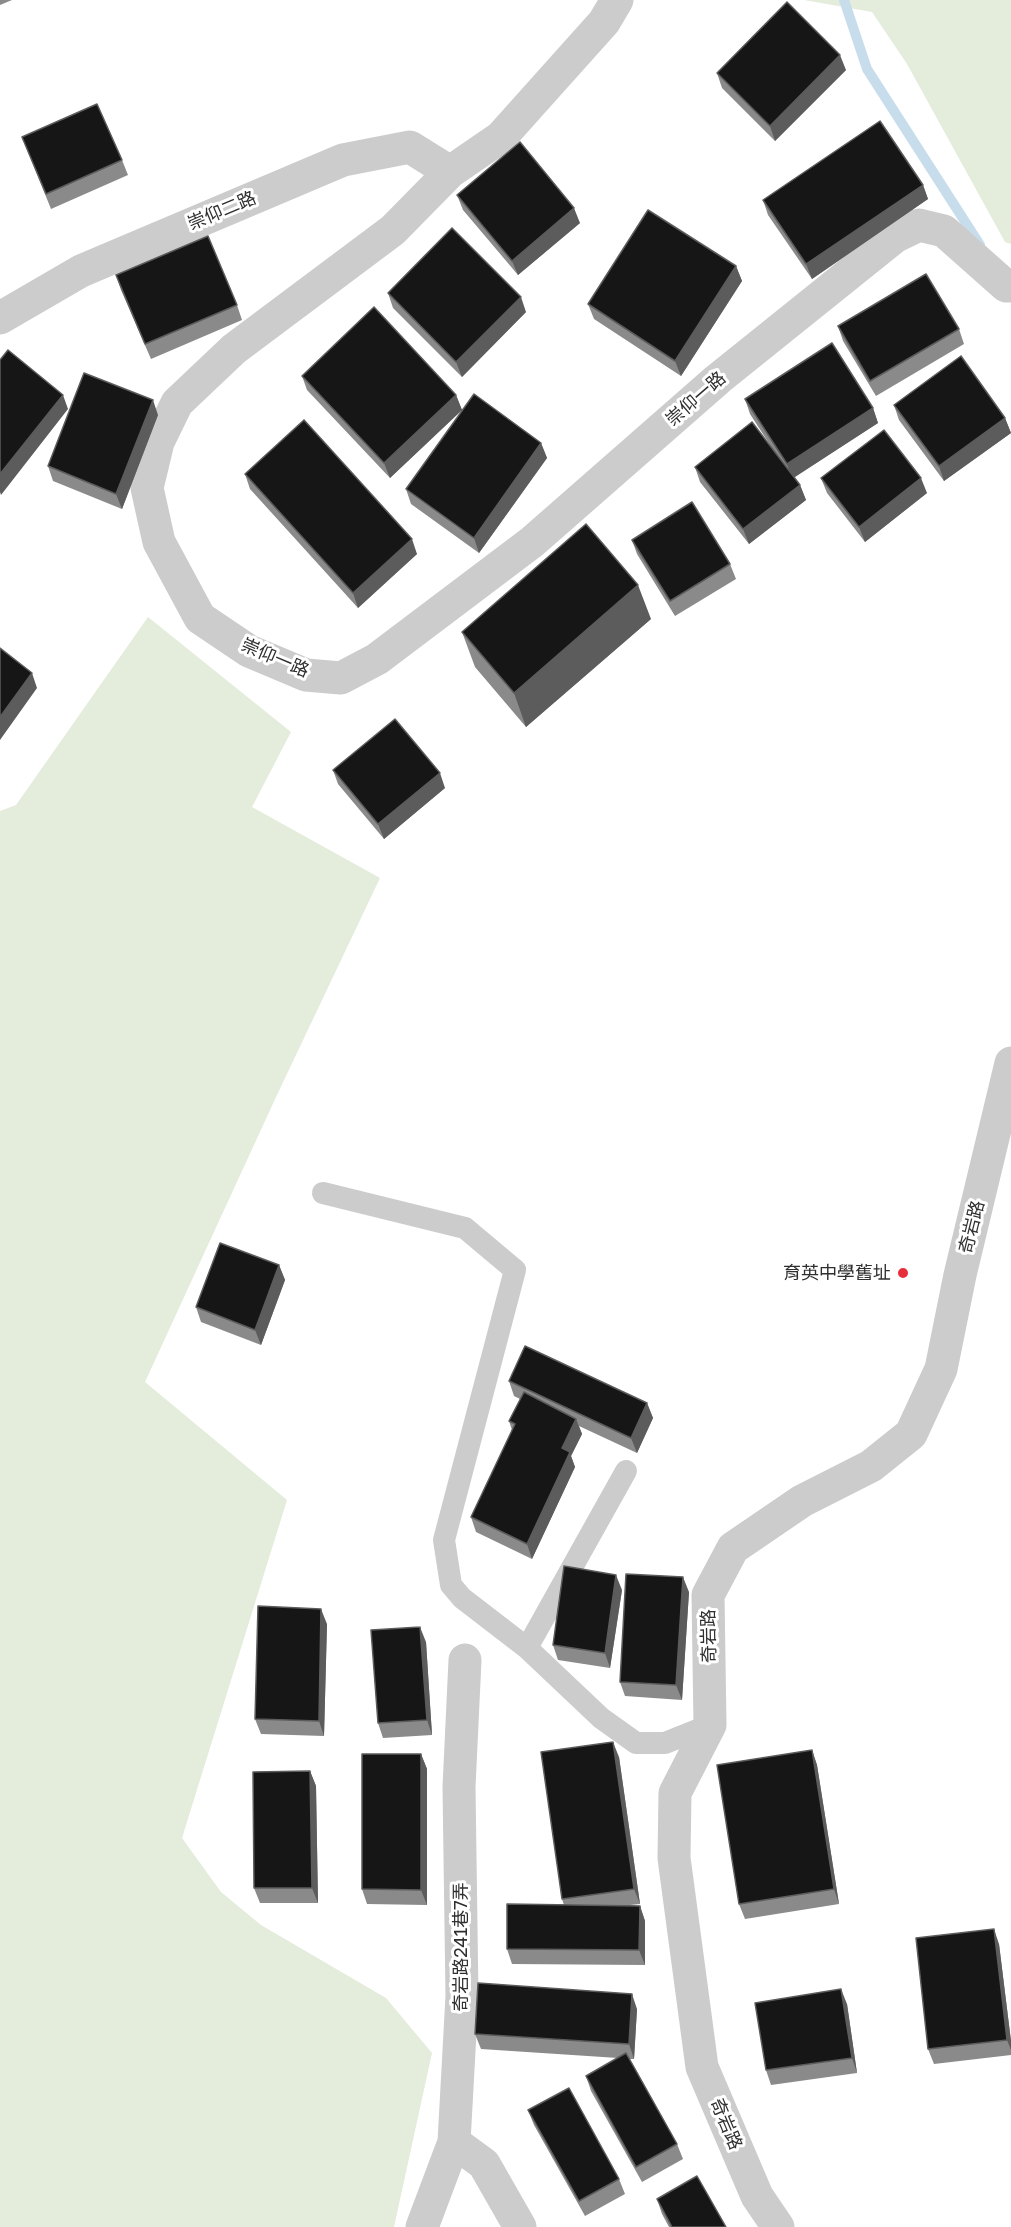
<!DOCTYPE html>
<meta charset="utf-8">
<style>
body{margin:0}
canvas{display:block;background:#fff}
</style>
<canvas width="1011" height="2227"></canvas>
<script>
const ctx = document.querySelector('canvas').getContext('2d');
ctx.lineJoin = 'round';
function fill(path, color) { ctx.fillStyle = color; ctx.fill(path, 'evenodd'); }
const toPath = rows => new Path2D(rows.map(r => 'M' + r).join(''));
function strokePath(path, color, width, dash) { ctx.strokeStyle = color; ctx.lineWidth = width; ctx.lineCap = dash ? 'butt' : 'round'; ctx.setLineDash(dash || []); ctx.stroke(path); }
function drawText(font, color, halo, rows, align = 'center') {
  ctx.font = font + ' "Golos Text","Noto Sans TC",sans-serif'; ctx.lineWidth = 6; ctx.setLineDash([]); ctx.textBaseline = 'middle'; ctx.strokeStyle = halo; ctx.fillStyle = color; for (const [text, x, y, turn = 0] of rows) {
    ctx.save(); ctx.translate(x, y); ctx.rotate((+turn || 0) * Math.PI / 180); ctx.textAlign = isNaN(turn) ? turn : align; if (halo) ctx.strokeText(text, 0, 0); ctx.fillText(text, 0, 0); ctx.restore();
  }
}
const green = toPath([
 [804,0,1011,0,1011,244,1005,242,907,64,872,12],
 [148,617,291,732,252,807,380,878,276,1097,145,1382,287,1500,182,1838,221,1892,261,1925,386,1998,432,2053,394,2227,0,2227,0,811,16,805]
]);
const stream = toPath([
 [844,0,867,69,980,245]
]);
const lane = toPath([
 [323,1193,465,1228,515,1270,444,1540,451,1585,462,1598,527,1648,601,1718,636,1743,665,1743,710,1725],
 [527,1648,626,1471]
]);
const street = toPath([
 [617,0,604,22,501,137,450,172,393,230,234,349,177,403,158,442,147,488,159,542,200,618,249,651,306,675,341,678,377,659,532,542,718,379,896,236,919,225,944,231,1006,286,1011,286],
 [0,318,81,271,343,160,410,147,450,172],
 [454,2142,484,2164,520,2227],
 [422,2227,454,2142,462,1996,459,1787,465,1660],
 [778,2227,757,2196,702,2067,674,1858,675,1793,710,1725,708,1595,733,1548,802,1501,871,1466,911,1434,941,1369,960,1275,1011,1063]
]);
const wall = toPath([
 [0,0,12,0,0,5],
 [846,70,775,141,722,88,717,73],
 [22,137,122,160,128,175,51,209],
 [923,185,928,199,812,279,768,215,763,200],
 [457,195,580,223,518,275,463,210],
 [736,266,742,281,681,376,594,319,588,304],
 [116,275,237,305,242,320,151,359,121,290],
 [388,293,526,312,462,377,393,308],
 [838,326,959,329,964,344,876,396,843,341],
 [302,376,456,395,462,410,390,478,307,390],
 [745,399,873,408,878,423,794,477,800,485,806,500,749,544,700,482,695,467,774,451,750,414],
 [894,405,1005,418,1011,433,944,481,899,420],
 [158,415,122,509,53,481,48,466],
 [541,443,547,458,479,553,411,504,406,489],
 [245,474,417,554,358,608,250,489],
 [821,478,927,493,865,542,827,493],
 [632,540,730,564,736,579,675,616,637,554],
 [651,619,526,727,475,667,462,632],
 [333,770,445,788,384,839,338,784],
 [279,1265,285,1280,261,1345,201,1322,196,1307],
 [509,1381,647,1403,653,1418,637,1453,579,1426,582,1434,571,1456,575,1467,532,1559,476,1532,471,1517,512,1430,509,1421,520,1399,514,1396],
 [622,1590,610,1668,558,1660,553,1645],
 [689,1592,682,1700,625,1696,620,1682],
 [327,1624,324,1736,261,1734,255,1719],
 [426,1642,432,1735,383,1738,378,1723],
 [812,1750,817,1765,839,1904,745,1919,739,1904],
 [421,1754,427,1769,427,1905,367,1904,362,1889],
 [619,1757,640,1904,630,1905,640,1906,645,1921,645,1965,512,1964,507,1949,564,1905,562,1899],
 [310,1771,316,1786,318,1903,260,1903,254,1888],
 [999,1944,1011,2041,1011,2055,934,2064,928,2049],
 [847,2004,857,2073,771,2085,766,2070],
 [637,2009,634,2059,630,2059,677,2144,683,2159,642,2182,591,2091,586,2076,618,2058,481,2049,475,2034],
 [528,2110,619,2179,625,2194,585,2216,534,2125],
 [657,2199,726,2227,669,2227,662,2214]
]);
const shadedWall = toPath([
 [840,55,846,70,775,141,770,126],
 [923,185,928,199,812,279,806,264],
 [574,208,580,223,518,275,512,261],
 [736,266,742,281,681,376,675,361],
 [521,297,526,312,462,377,456,362],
 [63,395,68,409,1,495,0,492,0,474],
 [456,395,462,410,390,478,384,463],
 [153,400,158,415,122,509,116,494],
 [873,408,878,423,792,479,787,464],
 [1005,418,1011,433,944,481,939,466],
 [541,443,547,458,479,553,474,538],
 [921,478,927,493,865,542,859,527],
 [800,485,806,500,749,544,743,529],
 [412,539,417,554,358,608,353,593],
 [638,585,651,619,526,727,514,693],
 [32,673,37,688,0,740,0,717],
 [440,773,445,788,384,839,378,824],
 [279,1265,285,1280,261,1345,255,1330],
 [647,1403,653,1418,637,1453,631,1438],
 [576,1419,582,1434,571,1456,575,1467,532,1559,527,1544,562,1448],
 [616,1575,622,1590,610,1668,605,1653],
 [683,1577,689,1592,682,1700,676,1685],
 [321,1609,327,1624,324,1736,319,1721],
 [420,1627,426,1642,432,1735,427,1720],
 [613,1742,619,1757,640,1904,634,1889],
 [812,1750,817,1765,839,1904,834,1889],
 [421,1754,427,1769,427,1905,421,1890],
 [310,1771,316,1786,318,1903,312,1888],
 [640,1906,645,1921,645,1965,639,1950],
 [994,1929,999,1944,1011,2041,1011,2050,1007,2040],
 [841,1989,847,2004,857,2073,852,2058],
 [632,1994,637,2009,634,2059,629,2044]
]);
const building = toPath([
 [787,2,840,55,770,126,717,73,787,2],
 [97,104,122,160,46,194,22,137,97,104],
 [880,121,923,185,806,264,763,200,880,121],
 [520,142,574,208,512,261,457,195,520,142],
 [648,210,736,266,675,361,588,304,648,210],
 [452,228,521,297,456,362,388,293,452,228],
 [208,236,237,305,145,344,116,275,208,236],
 [926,274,959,329,870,381,838,326,926,274],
 [374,307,456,395,384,463,302,376,374,307],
 [832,343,873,408,787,464,745,399,832,343],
 [8,350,63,395,0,474,0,360,8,350],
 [961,356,1005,418,939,466,894,405,961,356],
 [84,373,153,400,116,494,48,466,84,373],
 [474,394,541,443,474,538,406,489,474,394],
 [304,420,412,539,353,593,245,474,304,420],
 [752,422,800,485,743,529,695,467,752,422],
 [884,430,921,478,859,527,821,478,884,430],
 [692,502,730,564,670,601,632,540,692,502],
 [586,524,638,585,514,693,462,632,586,524],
 [0,648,32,673,0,717,0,648],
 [395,719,440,773,378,824,333,770,395,719],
 [220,1243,279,1265,255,1330,196,1307,220,1243],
 [525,1346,647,1403,631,1438,509,1381,525,1346],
 [524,1392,576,1419,562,1448,570,1452,527,1544,471,1517,515,1424,509,1421,524,1392],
 [564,1566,616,1575,605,1653,553,1645,564,1566],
 [626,1574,683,1577,676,1685,620,1682,626,1574],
 [258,1606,321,1609,319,1721,255,1719,258,1606],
 [420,1627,427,1720,378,1723,371,1630,420,1627],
 [613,1742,634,1889,562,1899,541,1752,613,1742],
 [812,1750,834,1889,739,1904,717,1765,812,1750],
 [362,1754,421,1754,421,1890,362,1889,362,1754],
 [310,1771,312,1888,254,1888,253,1772,310,1771],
 [507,1904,640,1906,639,1950,507,1949,507,1904],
 [994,1929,1007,2040,928,2049,916,1938,994,1929],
 [478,1983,632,1994,629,2044,475,2034,478,1983],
 [841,1989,852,2058,766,2070,755,2003,841,1989],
 [626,2053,677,2144,636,2167,586,2076,626,2053],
 [569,2088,619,2179,579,2201,528,2110,569,2088],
 [697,2176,726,2227,672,2227,657,2199,697,2176]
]);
const markers = [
 [903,1273,6,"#e72f39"]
];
const streetNames = [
 ["崇仰二路",222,211,-23],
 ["崇仰一路",696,399,-41],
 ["崇仰一路",275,658,23],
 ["奇岩路",972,1227,-76],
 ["奇岩路",709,1636,-91],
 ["奇岩路241巷7弄",461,1947,-90],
 ["奇岩路",726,2124,67]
];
const poiNames = [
 ["育英中學舊址",891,1273]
];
fill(green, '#e4ecdc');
strokePath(stream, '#c8ddec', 10);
strokePath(lane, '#ccc', 22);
strokePath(street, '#ccc', 33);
fill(wall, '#8a8a8a');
fill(shadedWall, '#5c5c5c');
fill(building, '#161616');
strokePath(building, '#5c5c5c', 1.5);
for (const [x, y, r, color] of markers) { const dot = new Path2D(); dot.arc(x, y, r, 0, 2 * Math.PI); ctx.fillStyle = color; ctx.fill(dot); strokePath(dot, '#fff', 2); }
drawText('18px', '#2f2f2f', '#fff', streetNames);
drawText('18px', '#2f2f2f', '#fff', poiNames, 'right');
</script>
